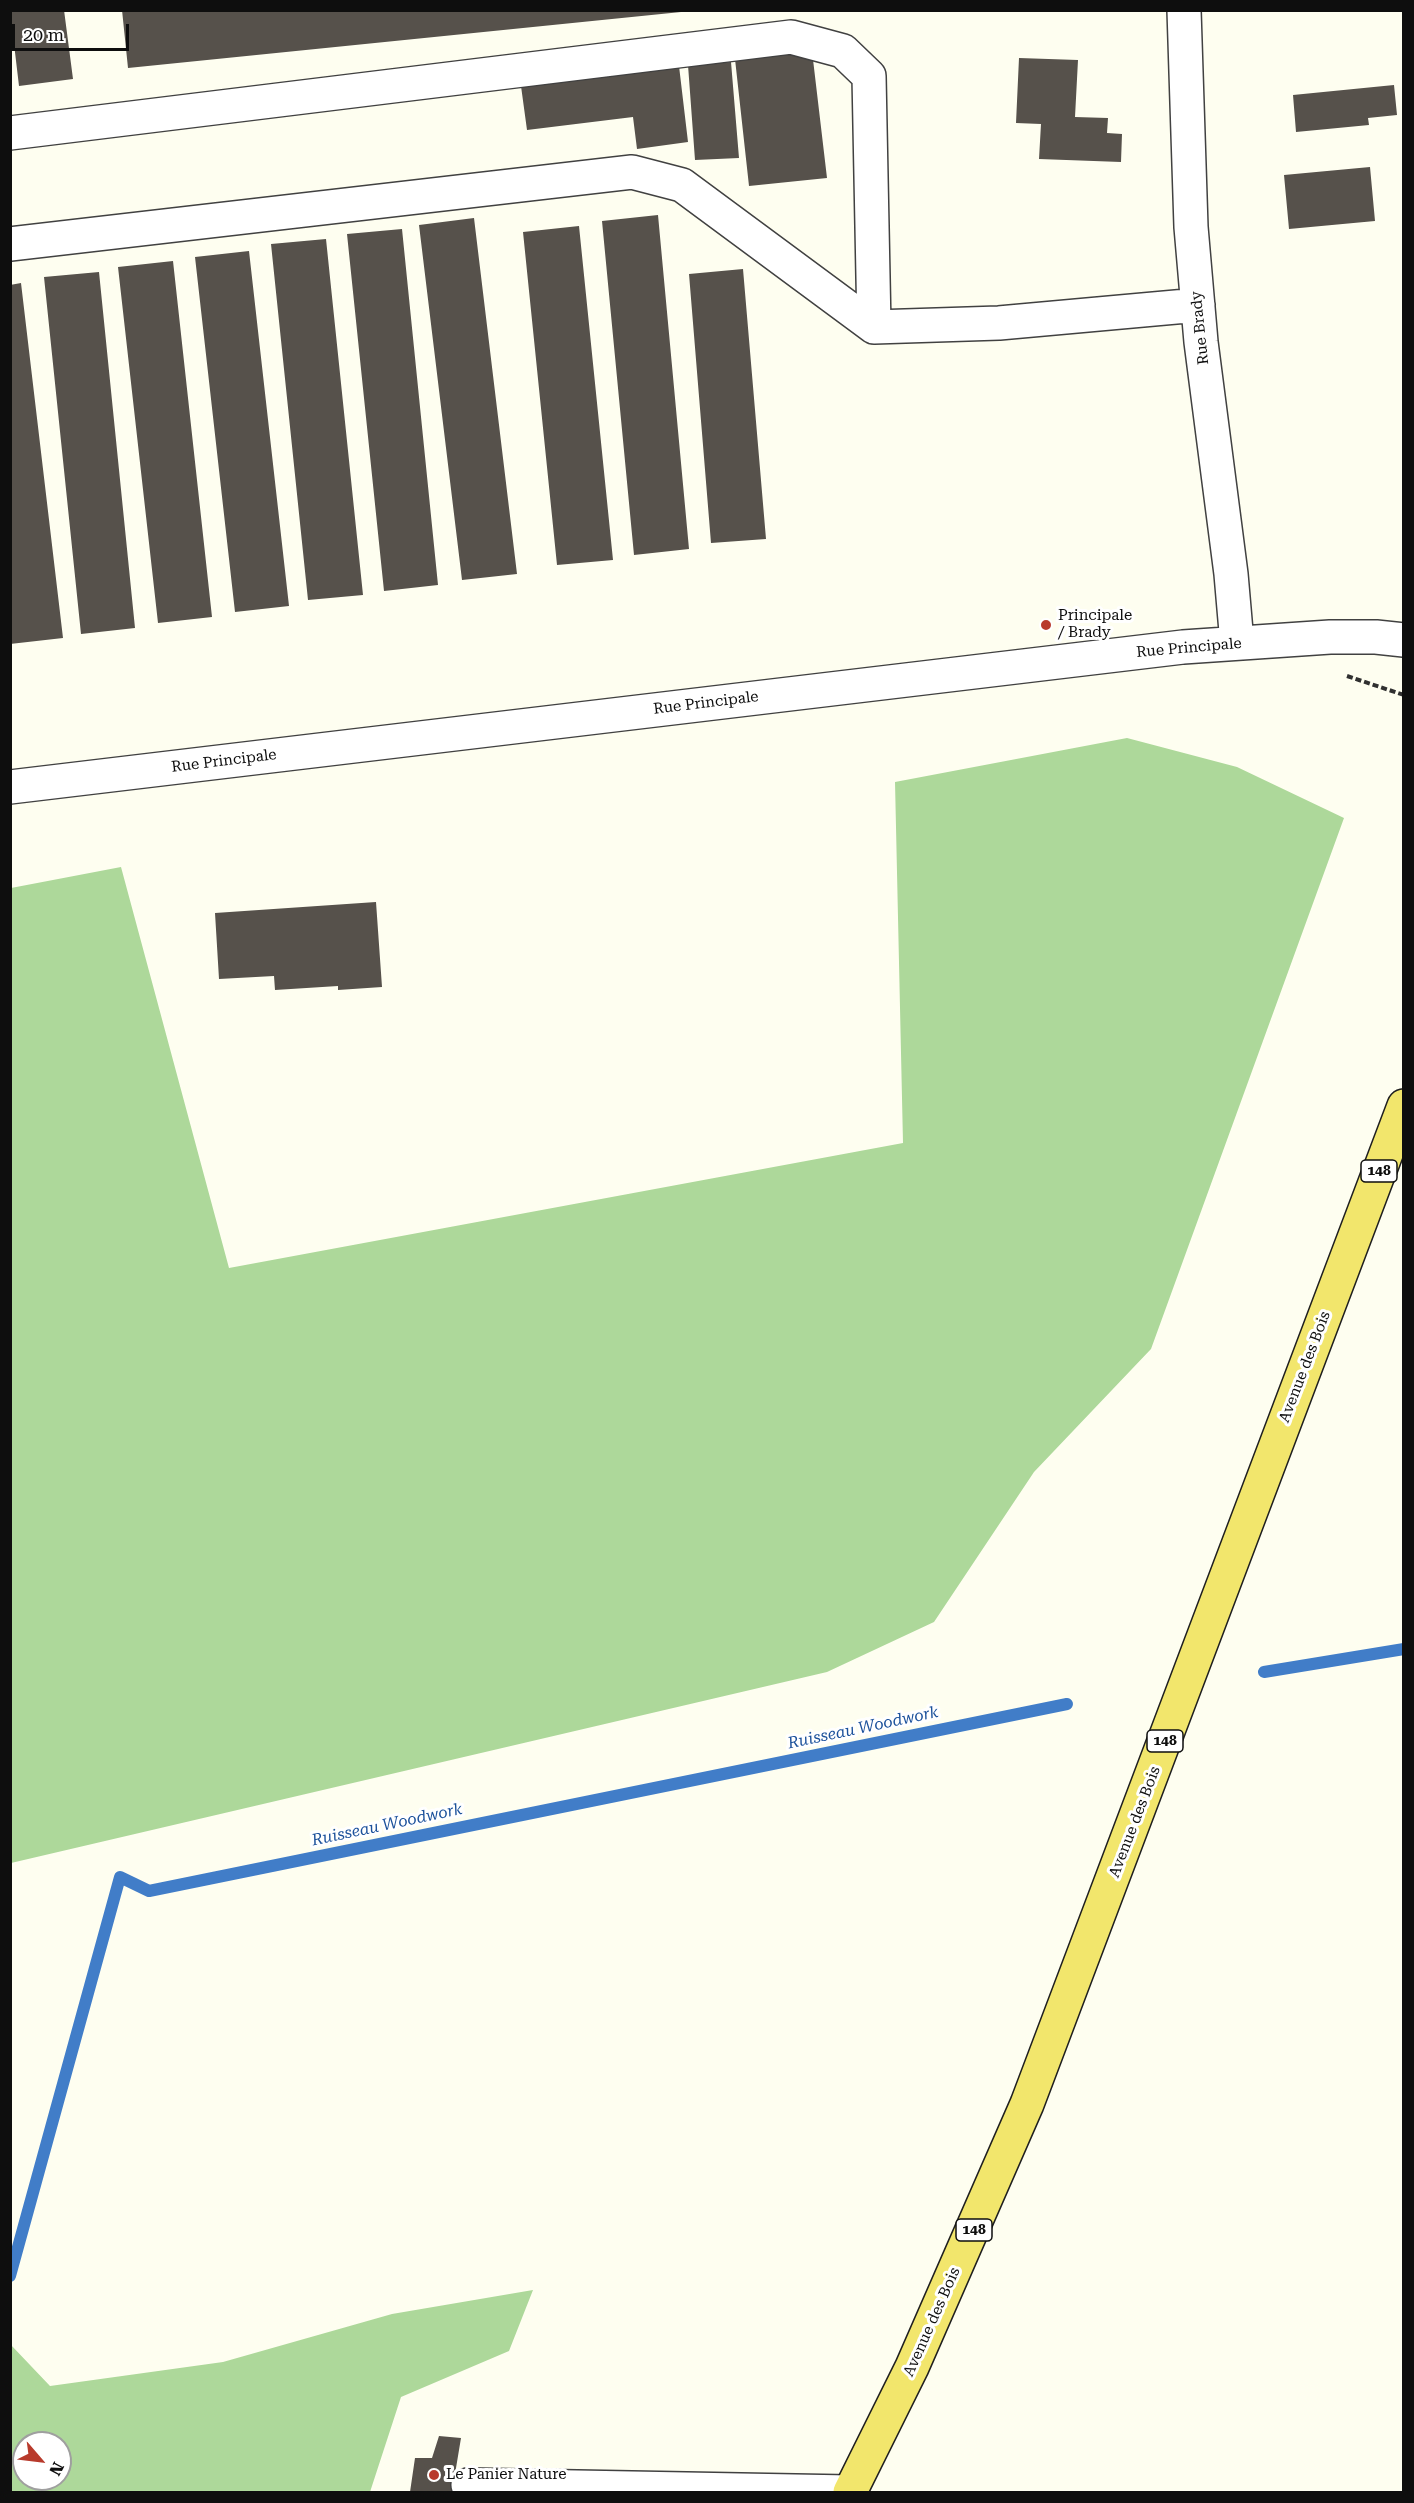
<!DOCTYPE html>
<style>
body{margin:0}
#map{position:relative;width:1414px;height:2503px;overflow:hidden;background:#fefef0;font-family:"Roboto Serif",serif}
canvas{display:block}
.frame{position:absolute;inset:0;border:12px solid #0e0e0e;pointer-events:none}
.north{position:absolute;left:12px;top:2431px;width:60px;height:60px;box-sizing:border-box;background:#fff;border:2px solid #9f9f9f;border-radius:50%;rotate:118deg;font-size:16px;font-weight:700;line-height:24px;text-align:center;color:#0e0e0e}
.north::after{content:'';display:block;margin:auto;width:21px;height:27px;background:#b83a2c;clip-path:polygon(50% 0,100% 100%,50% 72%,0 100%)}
.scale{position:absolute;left:12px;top:24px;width:117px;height:27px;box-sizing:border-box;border:3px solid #0e0e0e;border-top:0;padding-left:8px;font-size:18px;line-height:21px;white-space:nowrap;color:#0e0e0e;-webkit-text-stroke:4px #fff;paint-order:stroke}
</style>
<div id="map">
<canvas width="1414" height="2503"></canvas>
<div class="frame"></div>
<div class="north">N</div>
<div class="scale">20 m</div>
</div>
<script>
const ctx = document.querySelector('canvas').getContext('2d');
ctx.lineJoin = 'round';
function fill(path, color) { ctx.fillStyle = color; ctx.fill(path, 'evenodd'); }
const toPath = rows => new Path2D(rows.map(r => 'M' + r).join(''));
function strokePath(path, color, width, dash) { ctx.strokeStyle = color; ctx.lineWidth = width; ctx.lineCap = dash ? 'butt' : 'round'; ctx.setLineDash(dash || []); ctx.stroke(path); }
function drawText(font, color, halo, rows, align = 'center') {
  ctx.font = font + ' "Roboto Serif",serif'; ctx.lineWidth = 6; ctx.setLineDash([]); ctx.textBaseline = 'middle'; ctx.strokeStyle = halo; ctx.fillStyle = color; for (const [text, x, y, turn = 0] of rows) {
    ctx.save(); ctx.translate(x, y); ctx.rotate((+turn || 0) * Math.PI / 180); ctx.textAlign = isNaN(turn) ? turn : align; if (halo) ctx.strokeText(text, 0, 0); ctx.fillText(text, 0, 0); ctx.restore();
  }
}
const forest = toPath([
 [1127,738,1237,767,1344,818,1151,1349,1034,1472,934,1622,827,1672,11,1863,11,888,121,867,229,1268,903,1143,895,782],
 [533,2290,509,2351,401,2397,370,2492,11,2492,11,2345,50,2386,223,2362,392,2314],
 [24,2443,60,2443,60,2479,24,2479]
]);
const stream = toPath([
 [1264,1672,1404,1649],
 [10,2276,120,1877,149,1891,1067,1704]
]);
const building = toPath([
 [10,10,64,10,73,79,19,86],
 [122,10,681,10,681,12,128,68],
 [812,51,827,178,749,186,735,59],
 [1019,58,1078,60,1075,117,1108,118,1107,133,1122,134,1121,162,1039,159,1041,124,1016,123],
 [731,62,739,158,695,160,688,65],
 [679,66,688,142,637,149,633,117,527,130,521,86],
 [1394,85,1397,115,1368,118,1369,125,1296,132,1293,95],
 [1370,167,1375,221,1289,229,1284,175],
 [658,215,689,549,634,555,602,221],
 [474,218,517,574,462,580,419,225],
 [579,226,613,560,557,565,523,232],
 [402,229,438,585,384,591,347,234],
 [326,239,363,595,308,600,271,244],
 [249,251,289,606,235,612,195,257],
 [173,261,212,617,158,623,118,267],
 [743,269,766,539,711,543,689,274],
 [99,272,135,628,81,634,44,277],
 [21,283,63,638,10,644,10,285],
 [376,902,382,987,338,990,338,986,275,990,274,976,219,979,215,913],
 [439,2436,461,2438,452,2492,410,2492,415,2458,432,2458]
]);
const path = toPath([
 [1347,676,1404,695]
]);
const minor = toPath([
 [1184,10,1191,227,1201,342,1231,574,1237,643],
 [10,133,791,37,843,51,869,76,874,327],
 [10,244,632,172,682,185,874,327,999,323,1198,305],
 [10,787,1183,647,1330,637,1376,637,1404,640],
 [468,2485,850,2492]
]);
const major = toPath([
 [850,2492,912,2367,1027,2104,1404,1106]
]);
const markers = [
 [1046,625,6,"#b83a2c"],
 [434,2475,6,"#b83a2c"]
];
const shields = [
 [1379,1171,36],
 [1165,1741,36],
 [974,2230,36]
];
const shieldNames = [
 ["148",1379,1171],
 ["148",1165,1741],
 ["148",974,2230]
];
const streetNames = [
 ["Rue Brady",1200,328,-96],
 ["Rue Principale",1189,648,-5],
 ["Rue Principale",706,703,-7],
 ["Rue Principale",224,761,-7],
 ["Avenue des Bois",1305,1367,-69],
 ["Avenue des Bois",1135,1822,-69],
 ["Avenue des Bois",932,2322,-66]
];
const poiNames = [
 ["Principale",1058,616],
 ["/ Brady",1058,633],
 ["Le Panier Nature",446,2475]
];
const waterNames = [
 ["Ruisseau Woodwork",863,1728,-12],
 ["Ruisseau Woodwork",387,1825,-12]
];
fill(forest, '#add89a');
strokePath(stream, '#417dc8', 12);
fill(building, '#56514b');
strokePath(minor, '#414141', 36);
strokePath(major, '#1f1f1f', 36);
strokePath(path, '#303030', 4, [6, 3]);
strokePath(minor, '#fff', 33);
strokePath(major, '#f2e66c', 33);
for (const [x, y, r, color] of markers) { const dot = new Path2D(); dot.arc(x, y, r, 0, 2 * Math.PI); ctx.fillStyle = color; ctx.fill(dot); strokePath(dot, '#fff', 2); }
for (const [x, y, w] of shields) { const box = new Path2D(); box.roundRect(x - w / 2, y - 11, w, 22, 4.5); ctx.fillStyle = '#fff'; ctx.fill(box); strokePath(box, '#0e0e0e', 1.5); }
drawText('bold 14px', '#0e0e0e', null, shieldNames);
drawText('15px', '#0e0e0e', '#fff', streetNames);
drawText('15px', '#0e0e0e', '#fff', poiNames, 'left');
drawText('italic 16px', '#1c519b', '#fff', waterNames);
</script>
